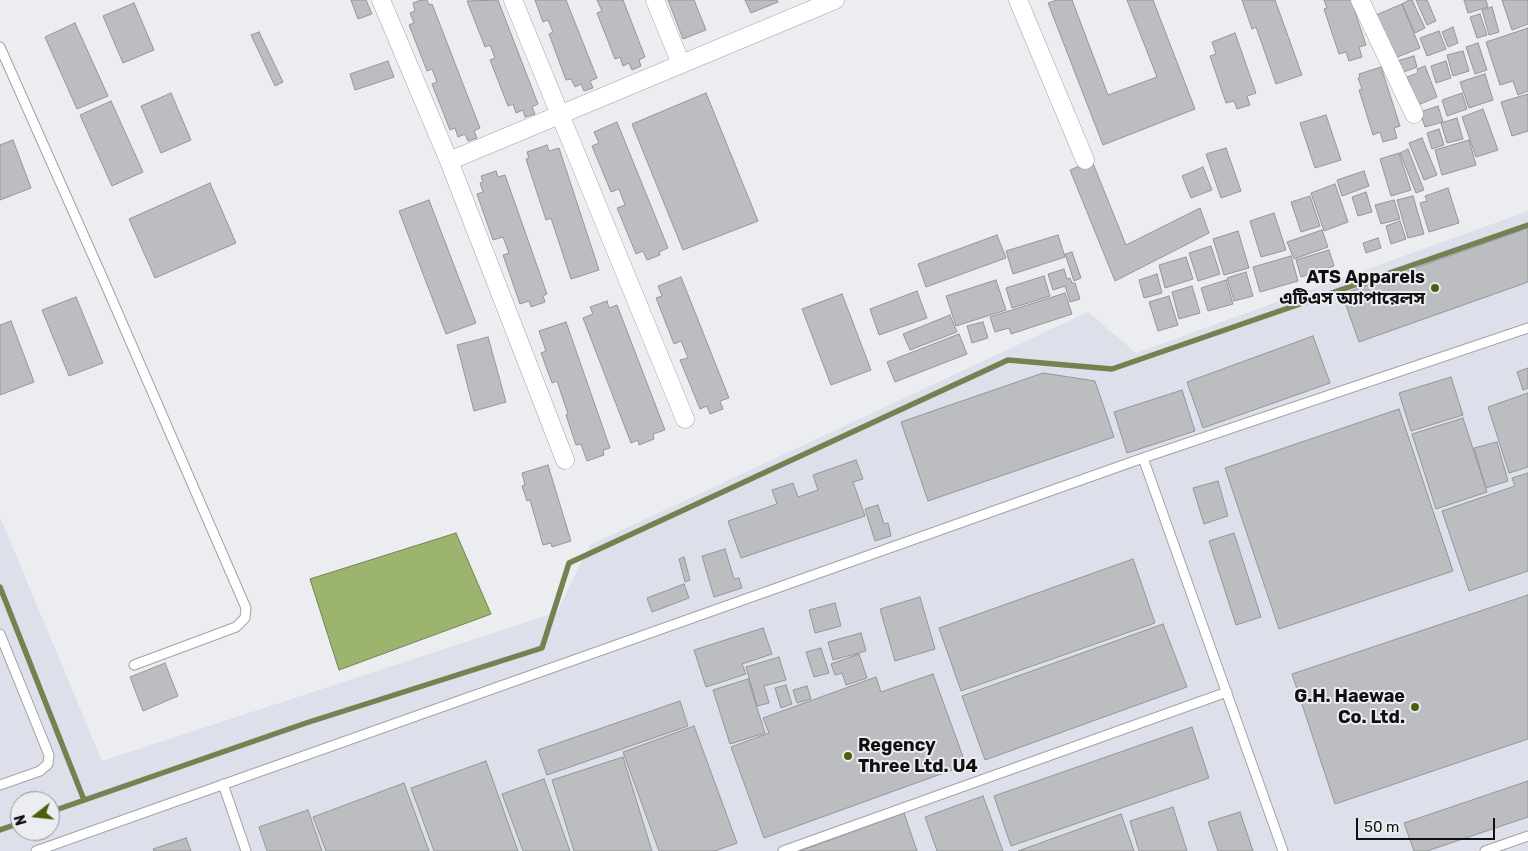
<!DOCTYPE html>
<meta charset="utf-8">
<style>
body{margin:0}
#map{position:relative;width:1528px;height:851px;overflow:hidden;background:#ecedf1;font-family:Rubik,sans-serif}
canvas{display:block}
.north{position:absolute;left:10px;top:791px;width:50px;height:50px;box-sizing:border-box;background:#ecedf1;border:1px solid #949597;border-radius:50%;rotate:254deg;font-size:14px;font-weight:700;line-height:20px;text-align:center;color:#101011}
.north::after{content:'';display:block;margin:auto;width:18px;height:22px;background:#4a5f09;clip-path:polygon(50% 0,100% 100%,50% 72%,0 100%)}
.scale{position:absolute;left:1356px;top:818px;width:139px;height:22px;box-sizing:border-box;border:2px solid #101011;border-top:0;padding-left:6px;font-size:15px;line-height:18px;white-space:nowrap;color:#101011;-webkit-text-stroke:4px #ecedf1;paint-order:stroke}
</style>
<div id="map">
<canvas width="1528" height="851"></canvas>
<div class="north">N</div>
<div class="scale">50 m</div>
</div>
<script>
const ctx = document.querySelector('canvas').getContext('2d');
ctx.lineJoin = 'round';
function fill(path, color) { ctx.fillStyle = color; ctx.fill(path, 'evenodd'); }
const toPath = rows => new Path2D(rows.map(r => 'M' + r).join(''));
function strokePath(path, color, width, dash) { ctx.strokeStyle = color; ctx.lineWidth = width; ctx.lineCap = dash ? 'butt' : 'round'; ctx.setLineDash(dash || []); ctx.stroke(path); }
function drawText(font, color, halo, rows, align = 'center') {
  ctx.font = font + ' Rubik,"Noto Sans Bengali",sans-serif'; ctx.lineWidth = 4; ctx.setLineDash([]); ctx.textBaseline = 'middle'; ctx.strokeStyle = halo; ctx.fillStyle = color; for (const [text, x, y, turn = 0] of rows) {
    ctx.save(); ctx.translate(x, y); ctx.rotate((+turn || 0) * Math.PI / 180); ctx.textAlign = isNaN(turn) ? turn : align; if (halo) ctx.strokeText(text, 0, 0); ctx.fillText(text, 0, 0); ctx.restore();
  }
}
const built = toPath([
 [1528,211,1528,851,0,851,0,517,102,761,557,612,590,545,1088,312,1136,353],
 [20,801,50,801,50,831,20,831]
]);
const water = toPath([
 [456,533,491,614,339,670,310,579,456,533]
]);
const stream = toPath([
 [0,587,84,800],
 [50,812,306,723,542,648,569,563,1008,360,1112,369,1528,225],
 [0,830,20,823]
]);
const building = toPath([
 [351,0,366,0,372,14,358,19,351,0],
 [421,0,427,0,429,5,432,4,480,128,474,131,477,138,468,141,465,134,458,137,455,128,450,130,432,84,437,82,432,69,427,71,409,25,414,23,410,13,415,11,413,3,421,0],
 [498,0,538,104,532,107,535,114,525,117,523,110,516,113,513,104,508,106,490,60,495,58,490,45,485,47,467,1,498,0],
 [535,0,566,0,597,78,590,81,593,88,584,91,581,84,575,87,571,79,566,80,549,34,553,32,548,20,543,22,535,0],
 [597,0,623,0,645,57,639,60,641,66,632,70,629,63,623,66,620,57,615,59,597,13,602,11,597,0],
 [668,0,694,0,706,30,683,39,668,0],
 [745,0,777,0,778,2,751,13,745,0],
 [1057,0,1072,0,1108,95,1157,77,1127,0,1153,0,1195,109,1103,145,1048,3,1057,0],
 [1242,0,1275,0,1302,75,1276,84,1256,27,1252,29,1242,0],
 [1324,0,1351,0,1366,45,1359,47,1362,57,1349,61,1346,52,1339,54,1324,9,1327,8,1324,0],
 [1409,0,1412,0,1425,28,1415,33,1402,4,1409,0],
 [1416,0,1427,0,1436,21,1427,25,1416,0],
 [1464,0,1486,0,1488,7,1468,13,1464,0],
 [1502,0,1528,0,1528,24,1512,30,1502,0],
 [134,3,154,50,123,63,103,16,134,3],
 [1402,4,1420,48,1395,58,1376,15,1402,4],
 [1492,7,1499,32,1489,35,1482,10,1492,7],
 [1480,14,1487,35,1477,38,1470,17,1480,14],
 [75,23,108,96,77,109,45,37,75,23],
 [1453,27,1458,43,1448,47,1442,32,1453,27],
 [1528,28,1528,91,1518,95,1513,81,1500,85,1486,42,1528,28],
 [1439,31,1446,49,1427,56,1420,38,1439,31],
 [259,32,283,82,275,86,251,35,259,32],
 [1235,33,1256,93,1247,96,1250,105,1237,109,1234,101,1226,103,1210,56,1216,54,1212,42,1235,33],
 [1478,43,1487,70,1475,74,1466,47,1478,43],
 [1463,51,1469,71,1453,76,1447,55,1463,51],
 [1414,56,1417,67,1401,73,1397,61,1414,56],
 [388,61,394,77,355,90,350,74,388,61],
 [1446,61,1451,78,1436,83,1431,66,1446,61],
 [1425,66,1437,97,1418,105,1407,77,1418,73,1417,69,1425,66],
 [1381,67,1400,126,1394,128,1397,138,1383,142,1380,132,1373,135,1359,90,1362,89,1358,78,1360,77,1359,74,1381,67],
 [1485,74,1493,100,1469,108,1460,82,1485,74],
 [171,93,191,140,161,153,141,106,171,93],
 [706,93,758,221,683,250,632,124,706,93],
 [1462,93,1467,109,1447,116,1442,100,1462,93],
 [1528,94,1528,131,1512,136,1501,102,1528,94],
 [111,101,143,172,112,186,80,115,111,101],
 [1438,106,1443,122,1425,127,1420,112,1438,106],
 [1483,109,1498,150,1476,157,1462,117,1483,109],
 [1326,115,1341,160,1315,168,1300,123,1326,115],
 [1457,118,1463,139,1447,143,1441,123,1457,118],
 [617,122,668,248,659,252,660,255,647,260,643,251,636,254,617,208,625,205,619,189,611,192,592,146,599,143,594,132,617,122],
 [1439,129,1444,145,1432,149,1427,133,1439,129],
 [1422,138,1437,175,1424,180,1409,143,1422,138],
 [13,140,31,188,0,200,0,145,13,140],
 [1469,140,1476,165,1442,175,1435,150,1469,140],
 [547,145,549,151,559,148,599,270,571,279,551,218,546,220,526,159,529,158,527,152,547,145],
 [1226,148,1241,191,1221,198,1206,154,1226,148],
 [1408,149,1424,190,1416,193,1400,153,1408,149],
 [1399,153,1411,190,1391,196,1380,159,1399,153],
 [1092,161,1126,245,1200,208,1209,233,1115,281,1070,170,1092,161],
 [1203,167,1212,190,1191,198,1182,176,1203,167],
 [496,171,498,177,505,175,547,294,543,296,545,302,531,307,529,301,520,304,503,255,509,253,503,237,493,240,477,194,483,192,480,183,483,182,481,176,496,171],
 [1364,171,1369,186,1342,196,1337,180,1364,171],
 [210,183,236,243,155,278,129,219,210,183],
 [1335,184,1348,222,1324,231,1311,193,1335,184],
 [1448,188,1459,223,1429,232,1420,203,1427,201,1425,196,1448,188],
 [1366,192,1372,212,1358,216,1352,197,1366,192],
 [1310,196,1320,226,1301,232,1291,202,1310,196],
 [1413,196,1424,234,1408,238,1397,200,1413,196],
 [429,200,476,323,446,334,399,211,429,200],
 [1394,200,1400,219,1381,224,1375,205,1394,200],
 [1274,213,1286,250,1261,257,1250,221,1274,213],
 [1400,221,1406,239,1391,244,1386,226,1400,221],
 [1528,228,1528,282,1359,342,1342,294,1528,228],
 [1322,230,1328,247,1294,259,1287,242,1322,230],
 [1238,231,1249,268,1224,275,1213,239,1238,231],
 [997,235,1006,258,926,287,918,264,997,235],
 [1058,235,1065,257,1013,274,1006,251,1058,235],
 [1378,238,1381,248,1366,253,1363,243,1378,238],
 [1211,246,1220,274,1198,281,1189,253,1211,246],
 [1329,250,1334,266,1301,277,1296,260,1329,250],
 [1072,252,1081,278,1074,281,1065,254,1072,252],
 [1291,256,1298,281,1260,292,1253,267,1291,256],
 [1186,257,1193,279,1165,288,1159,265,1186,257],
 [1064,269,1067,279,1070,278,1072,283,1075,283,1080,299,1070,302,1065,286,1053,290,1048,274,1064,269],
 [1246,272,1253,296,1234,301,1227,278,1246,272],
 [1157,274,1162,293,1144,298,1139,280,1157,274],
 [1044,276,1050,296,1012,308,1006,288,1044,276],
 [681,277,729,398,720,401,723,409,710,414,707,406,700,409,680,360,688,358,681,341,674,344,656,298,662,296,658,286,681,277],
 [996,280,1006,310,956,326,946,296,996,280],
 [1226,280,1233,304,1208,311,1201,288,1226,280],
 [1192,286,1200,313,1179,319,1172,292,1192,286],
 [917,291,927,318,879,335,870,309,917,291],
 [1065,293,1072,314,1011,334,1009,328,995,332,990,317,1065,293],
 [842,294,871,370,831,385,802,309,842,294],
 [1169,296,1178,325,1158,331,1149,302,1169,296],
 [76,297,103,363,69,376,42,310,76,297],
 [607,301,609,308,617,305,665,430,653,434,654,439,639,445,638,440,631,443,583,318,593,314,590,307,607,301],
 [950,315,957,332,910,350,903,334,950,315],
 [11,321,34,382,0,395,0,325,11,321],
 [566,322,610,448,603,450,604,455,587,461,581,444,576,445,566,415,568,414,557,381,552,383,541,353,546,351,539,331,566,322],
 [983,322,988,338,972,343,967,326,983,322],
 [959,334,967,354,895,382,887,362,959,334],
 [1313,336,1330,383,1203,428,1187,382,1313,336],
 [488,337,506,402,474,411,457,345,488,337],
 [1528,368,1528,388,1523,390,1517,372,1528,368],
 [1043,373,1095,381,1114,437,928,501,901,422,1043,373],
 [1451,377,1463,415,1411,431,1399,393,1451,377],
 [1182,390,1195,431,1127,453,1114,412,1182,390],
 [1528,393,1528,467,1509,473,1488,407,1528,393],
 [1399,409,1453,571,1279,629,1225,468,1399,409],
 [1463,418,1487,492,1436,509,1412,434,1463,418],
 [1497,442,1508,481,1486,488,1474,448,1497,442],
 [856,460,863,479,853,482,865,516,741,558,728,521,777,504,772,490,793,483,798,497,818,490,813,475,856,460],
 [548,465,571,541,552,547,551,543,543,545,530,500,527,501,522,486,525,485,522,473,548,465],
 [1528,473,1528,571,1469,591,1442,511,1515,486,1512,478,1528,473],
 [1218,481,1228,516,1204,524,1193,488,1218,481],
 [878,505,884,524,888,523,891,536,875,541,865,509,878,505],
 [1234,533,1261,617,1236,625,1209,541,1234,533],
 [725,549,734,579,739,578,742,588,714,597,702,556,725,549],
 [684,557,690,580,685,582,679,559,684,557],
 [1133,559,1155,623,961,691,939,628,1133,559],
 [684,584,689,598,652,612,647,598,684,584],
 [1528,595,1528,739,1335,804,1292,674,1528,595],
 [920,597,935,649,895,661,880,609,920,597],
 [835,603,841,626,815,633,809,610,835,603],
 [1163,624,1187,687,985,760,962,696,1163,624],
 [763,628,772,654,742,664,746,674,706,687,694,650,763,628],
 [861,633,866,651,833,660,828,642,861,633],
 [821,648,829,673,814,677,806,652,821,648],
 [859,654,867,678,846,685,842,673,835,675,831,664,859,654],
 [779,657,786,680,764,686,769,703,757,706,746,667,779,657],
 [165,663,178,696,143,711,130,677,165,663],
 [933,674,966,765,764,838,731,747,769,733,763,718,876,677,881,692,933,674],
 [748,679,765,733,730,744,713,690,748,679],
 [786,685,792,704,781,708,775,688,786,685],
 [807,686,811,699,797,703,793,690,807,686],
 [680,701,688,726,547,775,538,750,680,701],
 [694,726,737,843,715,851,659,851,623,752,694,726],
 [1192,727,1209,778,1011,846,994,796,1192,727],
 [623,757,652,851,574,851,552,780,623,757],
 [486,761,518,851,434,851,411,788,486,761],
 [544,779,570,851,523,851,502,794,544,779],
 [1528,781,1528,817,1427,851,1414,851,1404,823,1528,781],
 [404,783,429,851,326,851,313,817,404,783],
 [983,796,1003,851,937,851,925,817,983,796],
 [1173,807,1187,851,1139,851,1130,821,1173,807],
 [308,810,322,851,267,851,259,827,308,810],
 [1240,812,1253,851,1218,851,1208,822,1240,812],
 [904,813,917,851,800,851,904,813],
 [1121,814,1134,851,1018,851,1121,814],
 [186,838,191,851,154,851,153,849,186,838]
]);
const service = toPath([
 [0,47,104,281,246,608,245,618,236,627,134,665],
 [1143,458,1283,851],
 [0,634,49,755,48,764,40,771,0,785],
 [223,784,246,851],
 [36,851,1143,458,1528,328],
 [783,851,1227,692],
 [1485,851,1528,836]
]);
const minor = toPath([
 [381,0,449,161,565,460],
 [513,0,685,419],
 [655,0,681,64],
 [1018,0,1085,160],
 [1360,0,1414,114],
 [449,161,835,0]
]);
const markers = [
 [1435,288,5,"#4a5f09"],
 [1415,707,5,"#4a5f09"],
 [848,756,5,"#4a5f09"]
];
const poiNames = [
 ["ATS Apparels",1425,278],
 ["এটিএস অ্যাপারেলস",1425,299],
 ["G.H. Haewae",1405,697],
 ["Co. Ltd.",1405,718],
 ["Regency",858,746,"left"],
 ["Three Ltd. U4",858,767,"left"]
];
fill(built, '#dde0eb');
fill(water, '#9cb46d');
strokePath(water, '#728351', 1);
strokePath(stream, '#728351', 5.5);
fill(building, '#bcbdc0');
strokePath(building, '#959699', 1);
strokePath(service, '#a1a2a5', 11);
strokePath(minor, '#a1a2a5', 19);
strokePath(service, '#fff', 9);
strokePath(minor, '#fff', 18);
for (const [x, y, r, color] of markers) { const dot = new Path2D(); dot.arc(x, y, r, 0, 2 * Math.PI); ctx.fillStyle = color; ctx.fill(dot); strokePath(dot, '#ecedf1', 2); }
drawText('bold 18px', '#101011', '#ecedf1', poiNames, 'right');
</script>
